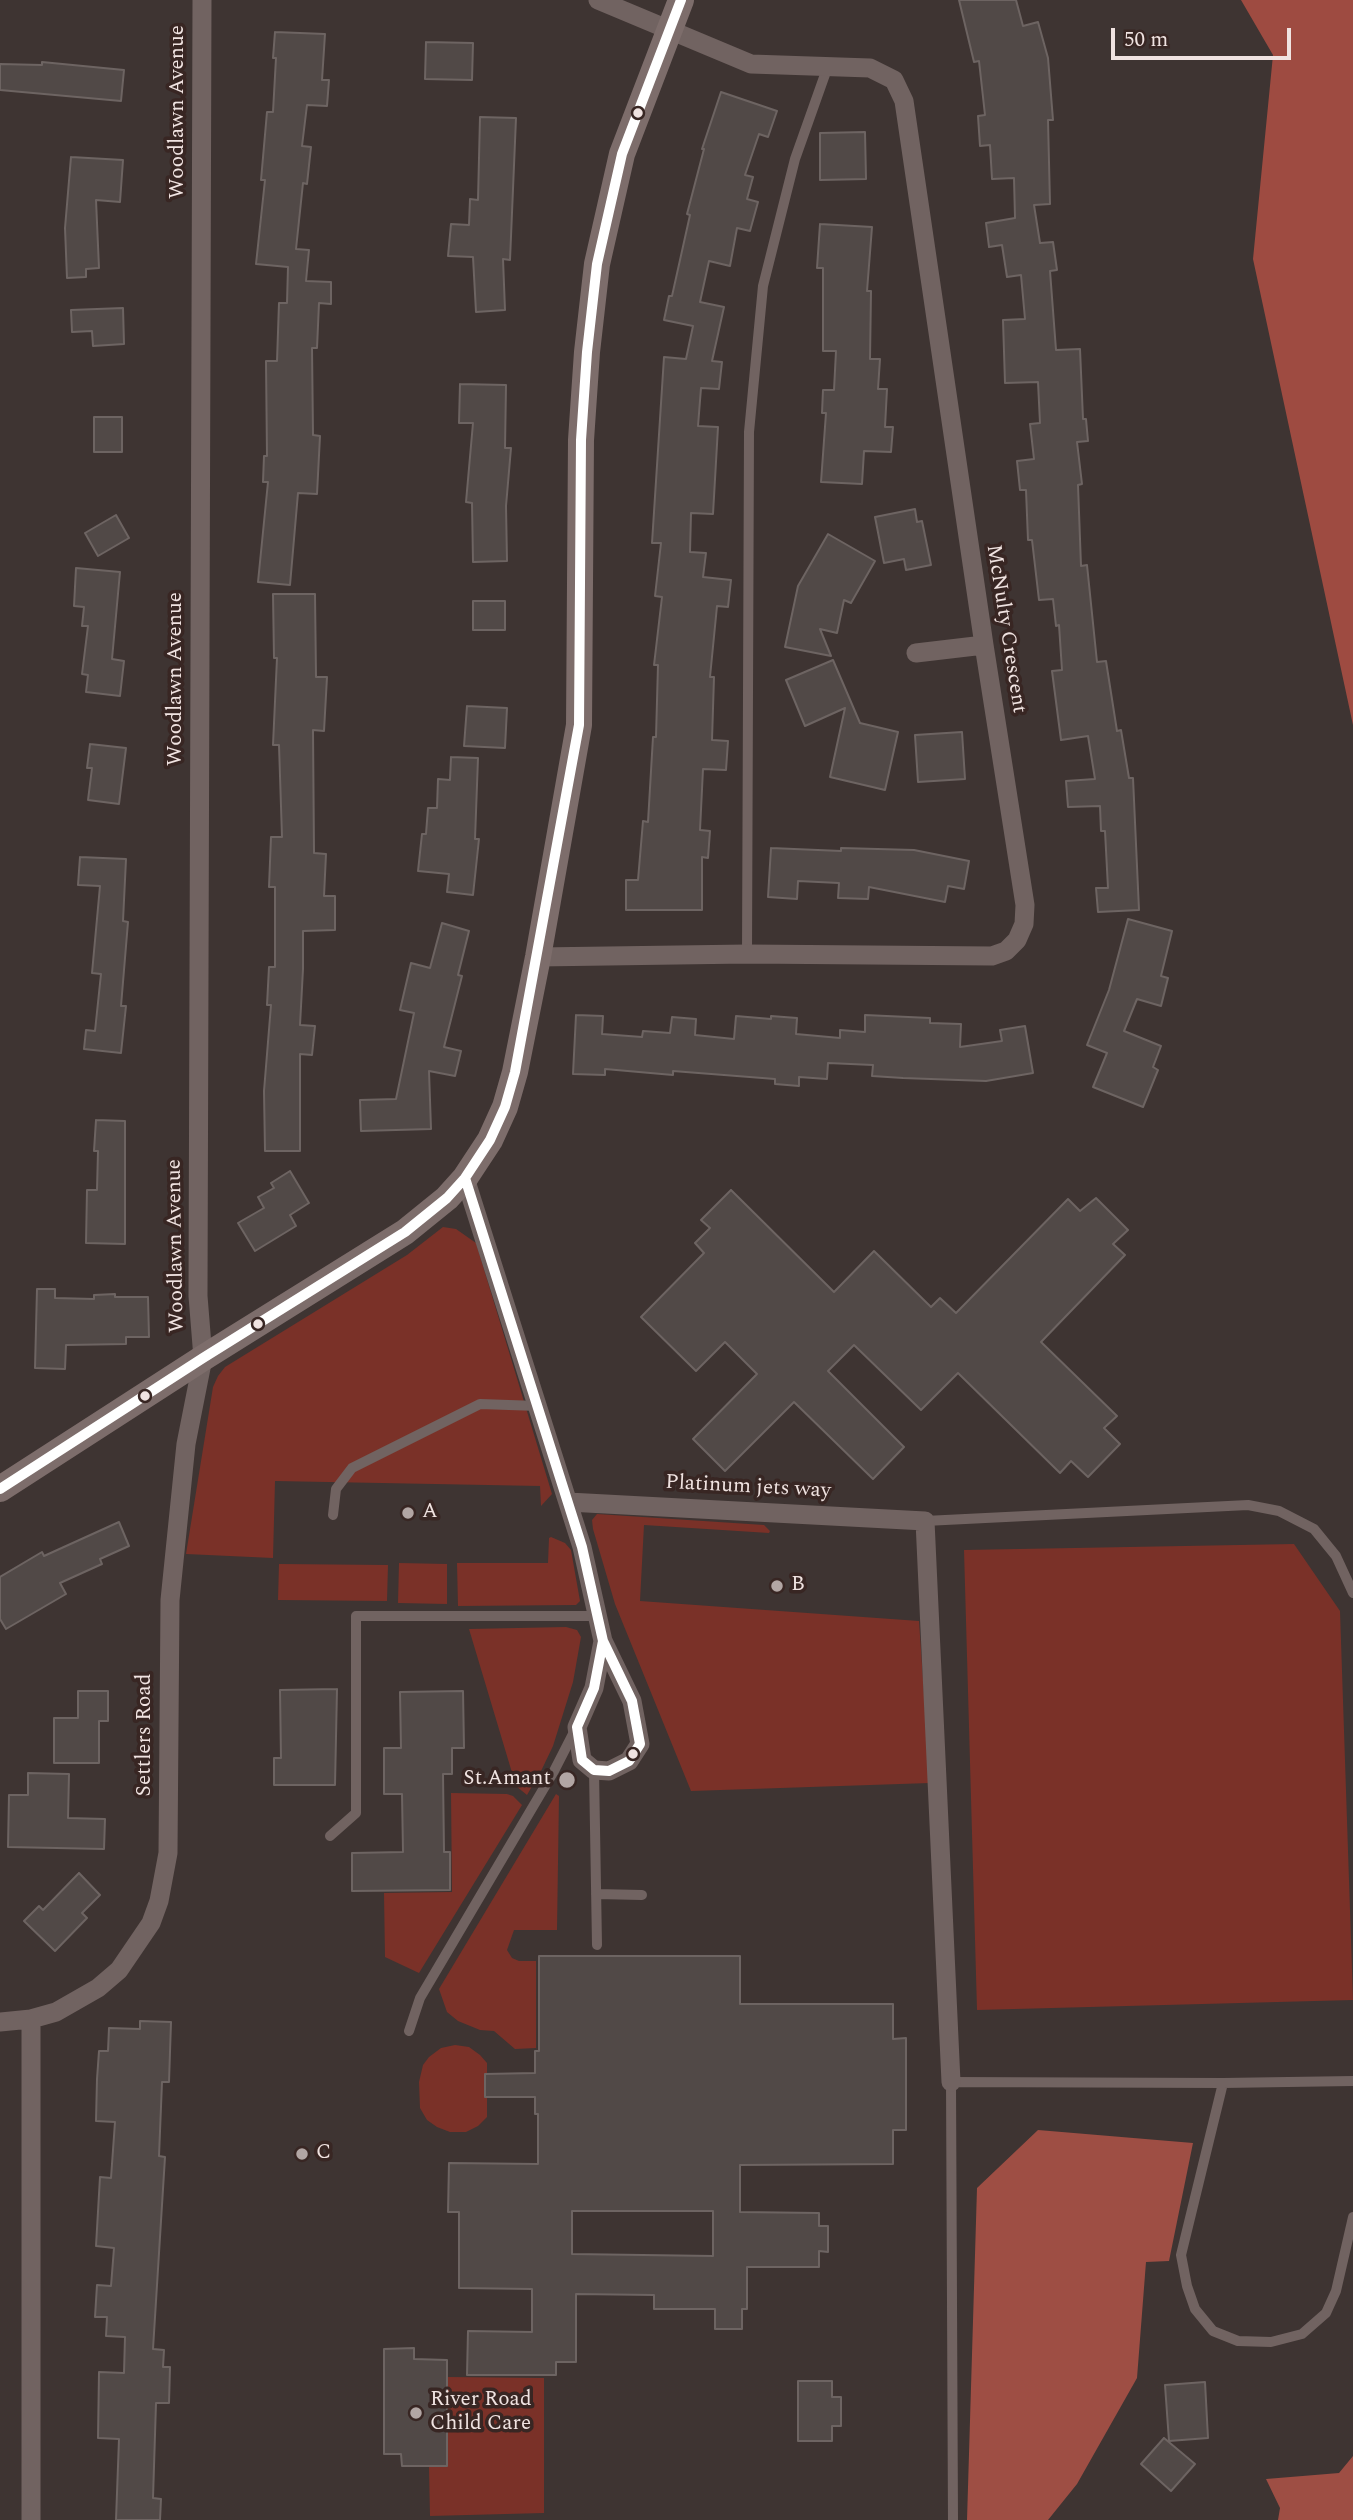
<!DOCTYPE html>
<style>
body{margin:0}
#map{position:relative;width:1353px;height:2520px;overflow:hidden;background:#3e3432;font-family:Spectral,serif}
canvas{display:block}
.scale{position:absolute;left:1111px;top:28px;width:180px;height:32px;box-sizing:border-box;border:4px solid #f0e3e1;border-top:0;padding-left:9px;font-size:21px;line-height:24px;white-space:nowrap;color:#f0e3e1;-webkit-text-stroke:5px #382623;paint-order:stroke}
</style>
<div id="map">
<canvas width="1353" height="2520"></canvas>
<div class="scale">50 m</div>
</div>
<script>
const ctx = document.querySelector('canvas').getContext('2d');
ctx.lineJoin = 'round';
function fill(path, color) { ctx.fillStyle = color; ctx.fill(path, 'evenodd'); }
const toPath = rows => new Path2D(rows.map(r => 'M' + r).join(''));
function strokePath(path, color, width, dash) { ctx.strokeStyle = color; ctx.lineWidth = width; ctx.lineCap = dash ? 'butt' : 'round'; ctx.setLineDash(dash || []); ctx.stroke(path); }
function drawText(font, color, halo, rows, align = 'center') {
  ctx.font = font + ' Spectral,serif'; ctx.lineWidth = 7; ctx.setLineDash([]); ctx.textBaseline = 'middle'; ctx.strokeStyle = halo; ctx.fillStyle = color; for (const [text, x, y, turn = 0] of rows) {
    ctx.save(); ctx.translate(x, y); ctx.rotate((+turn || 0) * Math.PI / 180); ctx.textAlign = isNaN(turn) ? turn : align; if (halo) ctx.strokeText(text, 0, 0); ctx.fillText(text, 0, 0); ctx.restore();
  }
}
const green = toPath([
 [443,1227,456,1229,476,1243,552,1494,541,1506,540,1486,275,1481,273,1558,186,1554,213,1387,218,1376,225,1367,407,1255],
 [597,1514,764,1525,770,1531,769,1533,644,1525,640,1601,919,1621,930,1783,691,1791,615,1604,593,1529,592,1520],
 [551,1537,565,1543,571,1550,580,1601,576,1605,458,1606,457,1563,548,1563,549,1538],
 [1294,1544,1340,1611,1353,2000,977,2010,964,1550],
 [399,1563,447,1564,447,1604,398,1603],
 [279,1564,388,1565,387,1601,278,1600],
 [566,1627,577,1630,581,1637,573,1682,553,1746,542,1769,527,1795,516,1786,469,1629],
 [451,1793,507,1794,513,1796,522,1805,419,1973,385,1957,384,1893,452,1892],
 [556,1794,559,1796,557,1930,514,1930,507,1950,512,1958,519,1961,536,1961,536,2048,515,2049,494,2031,480,2030,458,2021,447,2012,439,1989],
 [455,2045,469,2047,480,2055,487,2063,487,2117,478,2126,466,2132,450,2132,437,2127,427,2120,420,2108,419,2082,423,2065,429,2057,441,2048],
 [448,2377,544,2378,544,2513,430,2516,429,2467,447,2466]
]);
const forest = toPath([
 [1038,2130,1193,2143,1169,2261,1146,2262,1137,2378,1077,2484,1048,2520,967,2520,977,2188],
 [1353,2456,1353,2520,1278,2520,1280,2508,1266,2479,1339,2473]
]);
const water = toPath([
 [1241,0,1353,0,1353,725,1253,259,1273,55]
]);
const building = toPath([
 [959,0,1016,0,1023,26,1038,22,1048,58,1053,120,1048,120,1050,204,1034,205,1040,243,1053,242,1057,270,1050,271,1056,350,1080,349,1083,419,1086,419,1088,441,1077,442,1082,484,1078,485,1081,566,1087,565,1097,662,1106,661,1117,731,1121,730,1129,778,1133,778,1139,910,1098,912,1096,888,1108,888,1105,831,1101,831,1100,806,1068,807,1066,781,1095,779,1088,736,1061,740,1052,671,1062,670,1059,625,1056,626,1053,599,1039,600,1032,540,1028,540,1026,490,1020,490,1017,461,1034,459,1030,424,1040,423,1038,382,1005,383,1003,320,1025,319,1021,275,1007,277,1002,245,989,247,986,223,1015,218,1014,178,992,179,990,145,980,146,978,116,985,115,979,61,974,62,959,0],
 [275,32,325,34,322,80,329,80,327,106,307,105,302,146,311,147,307,184,303,183,296,249,309,250,306,281,331,282,331,304,319,303,317,348,312,348,313,435,320,436,317,494,298,493,290,585,258,582,268,482,263,482,264,456,267,456,266,361,277,361,279,303,287,303,288,267,256,264,265,180,261,180,267,112,273,112,276,58,273,58,275,32],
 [426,42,473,43,472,80,425,79,426,42],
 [42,62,124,70,121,101,0,90,0,64,42,65,42,62],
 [721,92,777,111,768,137,759,134,745,175,753,177,747,199,758,202,750,231,737,228,730,266,709,261,700,302,724,307,712,361,722,362,719,389,701,388,698,426,718,427,713,514,691,513,690,552,706,553,703,577,731,580,728,607,717,606,710,677,714,677,712,740,728,741,726,770,703,769,700,830,710,831,708,858,702,857,702,910,626,910,626,880,638,880,643,821,648,822,653,737,656,737,658,665,654,665,662,597,655,596,661,543,652,543,664,357,686,359,693,326,664,320,669,296,672,296,690,215,687,214,704,149,702,149,721,92],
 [480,117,516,118,510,260,503,259,505,310,476,312,473,257,448,256,451,224,469,225,470,199,478,200,480,117],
 [865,132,866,179,820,180,820,133,865,132],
 [71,157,123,160,120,202,96,200,99,268,86,269,86,277,67,278,65,228,71,157],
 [820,224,872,227,867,291,871,291,870,359,880,359,878,389,887,389,885,427,893,427,891,452,864,451,862,484,821,482,826,413,822,413,823,390,834,390,836,351,823,351,823,268,817,268,820,224],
 [123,308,124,344,93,346,92,331,72,332,71,310,123,308],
 [460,384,506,385,505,448,511,448,506,506,507,561,473,562,472,503,466,502,473,423,459,423,460,384],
 [94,417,122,417,122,452,94,452,94,417],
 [915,509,917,522,922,521,931,565,906,570,904,559,884,563,875,517,915,509],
 [116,515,129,538,98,556,85,533,116,515],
 [828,534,875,561,851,603,844,600,837,633,820,629,831,656,785,647,798,586,828,534],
 [76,568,120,572,112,659,124,661,120,696,86,692,88,675,82,674,88,626,82,626,84,607,74,606,76,568],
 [273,594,315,594,316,677,327,677,324,731,313,730,314,853,326,854,324,896,335,896,335,930,303,931,303,969,300,1025,315,1026,312,1055,300,1054,300,1151,265,1151,264,1091,271,1005,267,1005,269,967,275,967,275,887,269,887,271,837,282,837,279,745,273,745,277,658,274,658,273,594],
 [473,601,505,601,505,630,473,630,473,601],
 [833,660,860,723,898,732,885,790,830,777,845,708,805,726,786,680,833,660],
 [467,706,507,708,505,748,464,746,467,706],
 [962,732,965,779,918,782,915,735,962,732],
 [90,744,126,748,119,804,88,800,92,768,87,768,90,744],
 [451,757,478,758,475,839,479,839,473,895,447,892,449,874,418,871,422,834,426,834,428,808,437,808,438,779,450,780,451,757],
 [771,848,841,851,841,848,914,850,969,861,964,889,948,886,945,902,869,887,868,899,838,898,839,883,798,881,797,899,768,897,771,848],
 [80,857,126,859,123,921,128,922,121,1006,126,1006,121,1053,84,1049,86,1030,95,1031,101,974,92,973,100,886,78,885,80,857],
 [1128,919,1172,931,1161,976,1168,978,1161,1006,1137,999,1124,1031,1161,1046,1153,1067,1158,1070,1143,1107,1093,1087,1107,1053,1087,1045,1109,990,1128,919],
 [442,923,469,931,458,975,462,976,444,1047,461,1051,455,1076,429,1071,431,1129,361,1131,360,1100,396,1099,414,1013,400,1010,411,963,430,968,442,923],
 [576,1015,603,1016,602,1034,642,1037,643,1031,670,1033,672,1017,696,1019,695,1035,734,1039,736,1016,771,1019,771,1016,797,1018,796,1034,840,1038,840,1030,865,1032,865,1015,930,1018,930,1023,961,1024,960,1047,1002,1041,1000,1030,1025,1026,1033,1073,986,1081,903,1078,872,1076,873,1065,828,1063,827,1079,799,1077,799,1086,775,1084,775,1079,673,1071,673,1075,605,1069,605,1075,573,1074,576,1015],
 [96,1120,125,1121,125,1244,86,1243,87,1190,97,1190,98,1151,94,1151,96,1120],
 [290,1171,309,1203,290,1215,296,1226,255,1251,238,1223,264,1208,258,1197,274,1188,271,1183,290,1171],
 [731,1190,834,1292,874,1251,931,1307,940,1298,956,1313,1068,1199,1080,1211,1096,1198,1128,1230,1113,1244,1125,1255,1041,1342,1117,1416,1104,1428,1120,1444,1088,1477,1071,1461,1060,1473,958,1373,921,1410,854,1345,828,1371,904,1447,873,1479,794,1402,725,1471,693,1439,757,1374,725,1342,696,1371,641,1317,704,1253,695,1243,710,1228,701,1220,731,1190],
 [37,1289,55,1289,55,1298,94,1299,94,1295,115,1294,115,1297,148,1297,149,1337,126,1337,126,1344,66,1345,65,1369,35,1368,37,1289],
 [119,1522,129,1546,100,1559,102,1564,60,1583,66,1594,6,1629,0,1619,0,1577,42,1552,44,1556,119,1522],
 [337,1689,335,1785,274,1785,274,1758,281,1758,280,1690,337,1689],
 [78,1691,108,1691,108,1721,99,1721,99,1763,54,1763,54,1718,78,1718,78,1691],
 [463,1691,464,1748,452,1748,452,1774,443,1774,444,1852,450,1852,450,1890,352,1891,352,1853,403,1852,402,1794,384,1794,384,1748,401,1748,400,1692,463,1691],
 [28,1773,69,1774,68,1818,105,1819,104,1849,8,1847,9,1795,28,1795,28,1773],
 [79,1873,100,1895,82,1913,87,1918,55,1951,24,1921,39,1906,43,1910,79,1873],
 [539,1956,740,1956,740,2004,893,2004,893,2039,906,2038,906,2130,893,2130,893,2164,740,2165,740,2212,819,2213,819,2226,828,2226,828,2252,819,2251,819,2267,747,2267,747,2309,742,2309,742,2329,715,2329,715,2309,654,2309,654,2295,576,2294,576,2362,556,2362,556,2375,467,2375,468,2331,532,2332,532,2289,459,2288,459,2212,448,2212,449,2163,538,2164,538,2114,535,2114,535,2097,485,2097,485,2074,535,2073,535,2051,539,2051,539,1956],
 [572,2211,713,2211,713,2256,572,2254,572,2211],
 [140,2021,171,2022,169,2082,162,2082,159,2156,165,2157,153,2349,164,2350,163,2367,170,2367,169,2403,156,2403,153,2498,161,2499,160,2520,116,2520,119,2439,98,2438,99,2372,124,2373,125,2337,106,2336,107,2317,95,2317,97,2285,111,2286,114,2248,96,2246,100,2177,111,2178,115,2122,96,2121,97,2079,99,2051,108,2051,109,2028,140,2029,140,2021],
 [414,2348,414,2359,447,2360,447,2466,402,2466,401,2454,384,2454,384,2349,414,2348],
 [798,2381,832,2381,832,2397,841,2397,841,2426,832,2426,832,2441,798,2441,798,2381],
 [1205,2382,1208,2438,1169,2441,1165,2385,1205,2382],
 [1164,2438,1195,2464,1171,2491,1141,2464,1164,2438]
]);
const lane = toPath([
 [747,954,749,432,763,286,795,159,828,66],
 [333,1515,336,1489,352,1468,480,1404,538,1406],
 [925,1521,1248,1505,1279,1511,1314,1529,1336,1556,1353,1593],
 [594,1770,597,1945],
 [330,1836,356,1813,356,1616,598,1616],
 [596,1894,642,1895],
 [409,2031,420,1998,554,1771,575,1730],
 [1353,2081,1223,2083,1181,2255,1187,2286,1195,2309,1213,2331,1238,2341,1271,2342,1302,2334,1326,2313,1336,2291,1353,2217],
 [953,2520,951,2082,1223,2083]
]);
const street = toPath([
 [916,653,984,645],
 [538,957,747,954,992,956,1006,951,1017,940,1024,924,1025,905,984,645,904,101,894,80,870,68,751,64,598,0],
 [465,1178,582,1547,603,1641,632,1701,640,1744,629,1761,609,1771,594,1770,582,1760,577,1727,594,1688,603,1641],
 [568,1502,925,1521,951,2082],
 [0,2022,31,2019,56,2012,98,1988,119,1970,151,1923,159,1901,168,1853,170,1600,186,1444,203,1358,198,1296,202,0],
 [31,2520,31,2019]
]);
const secondary = toPath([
 [0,1489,203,1358,405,1232,447,1198,465,1178,490,1140,505,1107,515,1072,538,957,579,725,581,440,587,352,597,264,622,154,681,0]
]);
const bus1 = toPath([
 [465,1178,582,1547,603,1641],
 [0,1489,203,1358,405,1232,447,1198,465,1178,490,1140,505,1107,515,1072,579,725,581,440,587,352,597,264,622,154,681,0],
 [603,1641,632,1701,640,1744,629,1761,609,1771,594,1770,582,1760,577,1727,594,1688,603,1641]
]);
const markers = [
 [638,113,6,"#f0e3e1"],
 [258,1324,6,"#f0e3e1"],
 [145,1396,6,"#f0e3e1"],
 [408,1513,7,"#b2a6a4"],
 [777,1586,7,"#b2a6a4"],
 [633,1754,6,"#f0e3e1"],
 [567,1780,9,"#b2a6a4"],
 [302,2154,7,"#b2a6a4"],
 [416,2413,7,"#b2a6a4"]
];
const streetNames = [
 ["Woodlawn Avenue",179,112,-90],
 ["McNulty Crescent",1005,629,81],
 ["Woodlawn Avenue",177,679,-90],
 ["Woodlawn Avenue",177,1246,-91],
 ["Platinum jets way",748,1488,3],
 ["Settlers Road",146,1735,-90]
];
const poiNames = [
 ["A",422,1513],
 ["B",791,1586],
 ["St.Amant",551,1780,"right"],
 ["C",316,2154],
 ["River Road",430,2401],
 ["Child Care",430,2425]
];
fill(green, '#7a3128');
fill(forest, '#9e4e44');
fill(water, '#9e4b41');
fill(building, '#514947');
strokePath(building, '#6d6462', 2);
strokePath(lane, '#716361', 10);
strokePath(street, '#716361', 19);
strokePath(secondary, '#7d6d6b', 26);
strokePath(bus1, '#fff', 10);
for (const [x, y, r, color] of markers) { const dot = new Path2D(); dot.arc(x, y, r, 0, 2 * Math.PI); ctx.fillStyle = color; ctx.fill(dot); strokePath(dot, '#382623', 2.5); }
drawText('21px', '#f0e3e1', '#382623', streetNames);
drawText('21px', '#f0e3e1', '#382623', poiNames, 'left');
</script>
